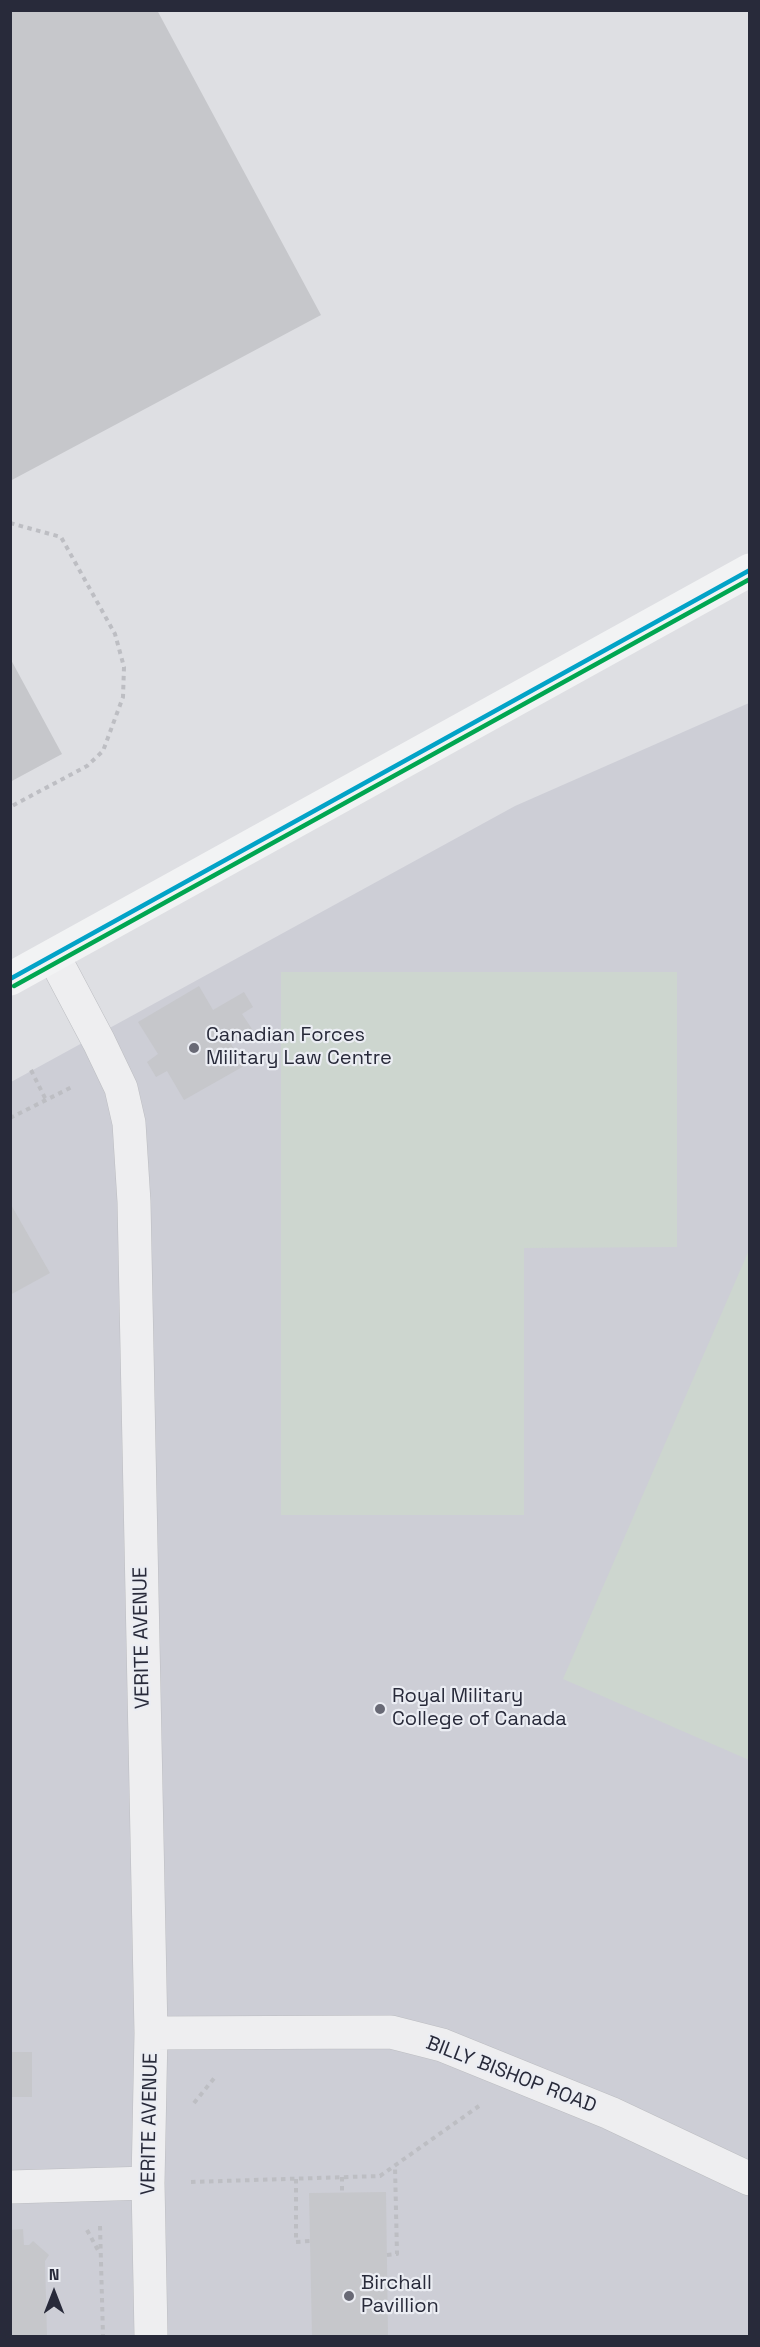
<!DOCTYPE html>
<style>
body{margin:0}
#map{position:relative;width:760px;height:2347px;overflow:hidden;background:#dedfe3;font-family:"Space Grotesk",sans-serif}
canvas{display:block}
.frame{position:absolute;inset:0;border:12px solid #282a3a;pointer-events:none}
.north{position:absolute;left:24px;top:2263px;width:60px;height:60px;-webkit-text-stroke:4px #ebedf3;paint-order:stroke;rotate:0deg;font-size:16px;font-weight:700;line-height:24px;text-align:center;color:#282a3a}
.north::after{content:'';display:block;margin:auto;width:21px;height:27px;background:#282a3a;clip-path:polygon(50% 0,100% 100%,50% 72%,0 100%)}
</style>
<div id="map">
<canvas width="760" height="2347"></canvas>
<div class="frame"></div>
<div class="north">N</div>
</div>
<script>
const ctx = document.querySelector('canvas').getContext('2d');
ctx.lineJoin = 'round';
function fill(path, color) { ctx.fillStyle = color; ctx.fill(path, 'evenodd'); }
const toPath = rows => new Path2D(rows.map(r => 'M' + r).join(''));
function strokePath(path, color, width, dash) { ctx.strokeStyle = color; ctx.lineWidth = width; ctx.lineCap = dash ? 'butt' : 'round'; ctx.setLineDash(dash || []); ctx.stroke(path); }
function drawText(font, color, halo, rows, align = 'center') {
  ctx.font = font + ' "Space Grotesk",sans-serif'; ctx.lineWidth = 4.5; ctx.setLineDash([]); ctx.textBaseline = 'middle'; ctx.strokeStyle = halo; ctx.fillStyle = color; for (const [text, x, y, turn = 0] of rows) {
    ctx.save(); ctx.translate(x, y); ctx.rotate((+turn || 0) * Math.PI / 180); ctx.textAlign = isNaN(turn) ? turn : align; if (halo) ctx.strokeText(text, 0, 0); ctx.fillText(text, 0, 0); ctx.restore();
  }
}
const built = toPath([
 [749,703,749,2336,11,2336,11,1082,515,806]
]);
const green = toPath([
 [281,972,677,972,677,1247,524,1248,524,1515,281,1515],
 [749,1250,749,1760,563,1679]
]);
const building = toPath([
 [10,10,157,10,321,315,10,481],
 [10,658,62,754,10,782],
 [199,986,213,1010,244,992,253,1007,242,1014,252,1029,230,1042,244,1066,184,1100,167,1071,156,1077,147,1062,158,1054,138,1022],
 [10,1203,50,1273,10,1295],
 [10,2052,32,2052,32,2097,10,2097],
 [386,2192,388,2336,312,2336,309,2193],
 [23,2229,24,2245,29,2245,33,2241,49,2255,45,2261,47,2336,10,2336,10,2230]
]);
const path = toPath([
 [10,523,61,537,115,634,124,667,123,697,103,751,87,766,10,807],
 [31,1070,46,1100],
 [10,1118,74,1086],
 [194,2103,216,2076],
 [342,2177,342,2193],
 [296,2179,296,2242,310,2241],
 [191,2182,380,2176,479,2106],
 [100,2226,103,2336],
 [87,2230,99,2252],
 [387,2255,397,2254,395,2166]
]);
const street = toPath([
 [54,957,99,1042,121,1088,129,1123,134,1202,151,2033,148,2183,151,2336],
 [151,2033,391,2032,442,2045,610,2113,750,2179],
 [10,2187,148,2183]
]);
const secondary = toPath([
 [10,979,750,570]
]);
const bus1 = toPath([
 [10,979,750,570]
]);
const bus2 = toPath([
 [14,986,750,579]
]);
const markers = [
 [194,1048,6,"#686975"],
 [380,1709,6,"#686975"],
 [349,2296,6,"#686975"]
];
const poiNames = [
 ["Canadian Forces",206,1036],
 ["Military Law Centre",206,1059],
 ["Royal Military",392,1697],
 ["College of Canada",392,1720],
 ["Birchall",361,2284],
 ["Pavillion",361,2307]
];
const streetNames = [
 ["VERITE AVENUE",142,1638,-91],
 ["BILLY BISHOP ROAD",511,2075,21],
 ["VERITE AVENUE",150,2124,-89]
];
fill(built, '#cdced6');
fill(green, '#cdd6cf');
fill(building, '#c6c7cb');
strokePath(street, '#bcbdc1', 34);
strokePath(path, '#bdbec3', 4, [4.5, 4.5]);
strokePath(street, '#eeeef0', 33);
strokePath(secondary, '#f2f3f4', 33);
strokePath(bus1, '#02a3c7', 4.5);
strokePath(bus2, '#00a651', 4.5);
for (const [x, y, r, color] of markers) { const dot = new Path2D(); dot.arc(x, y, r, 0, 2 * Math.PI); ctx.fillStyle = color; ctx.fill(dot); strokePath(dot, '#ebedf3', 2); }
drawText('20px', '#282a3a', '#ebedf3', poiNames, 'left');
drawText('20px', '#282a3a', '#ebedf3', streetNames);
</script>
